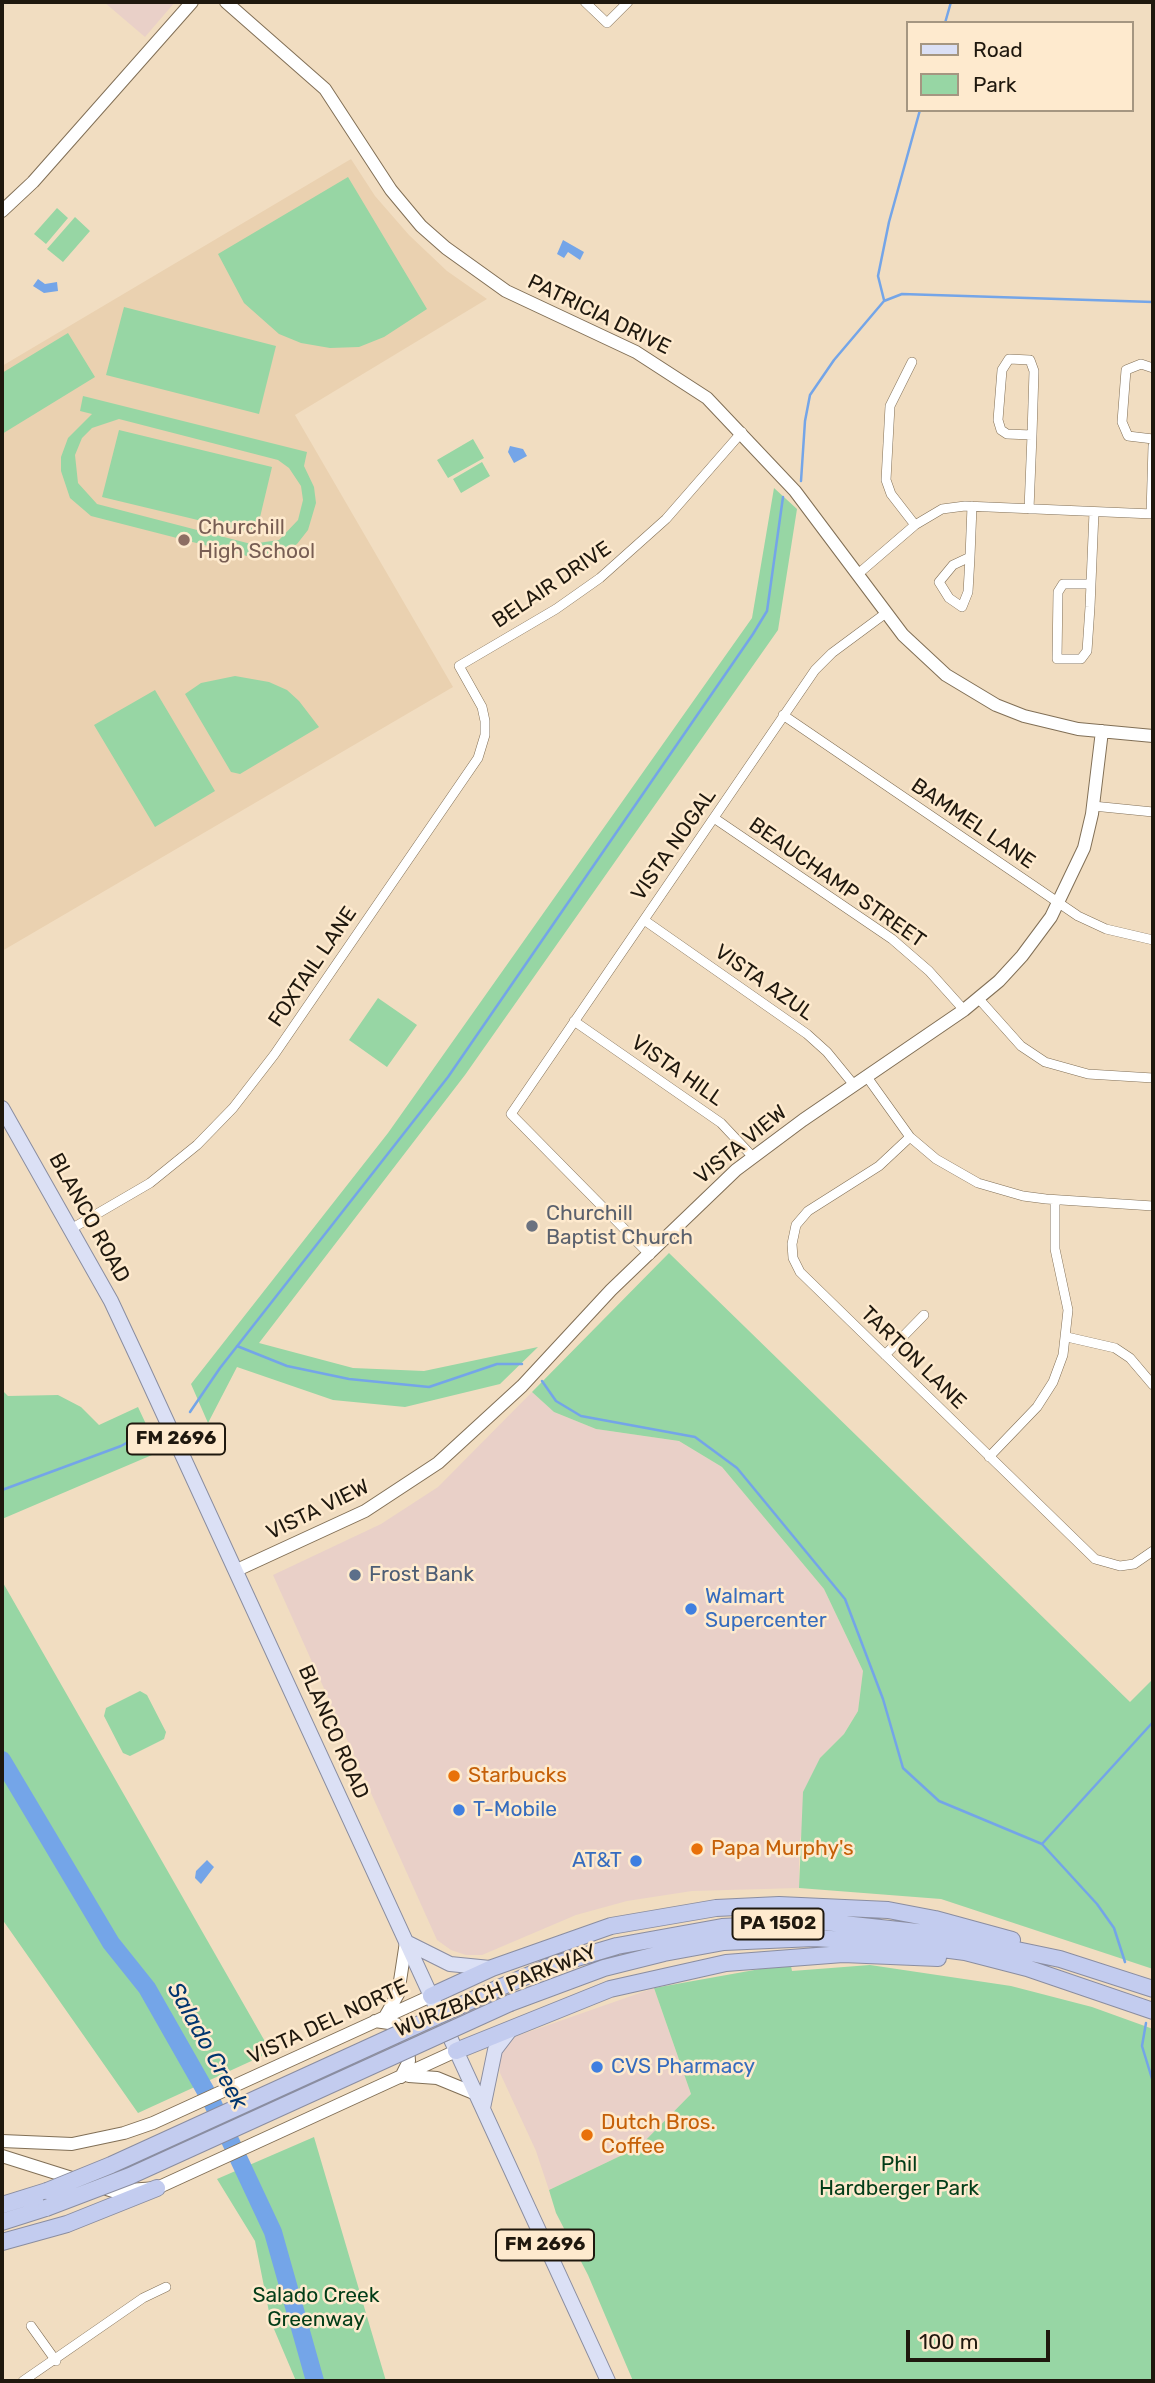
<!DOCTYPE html>
<style>
body{margin:0}
#map{position:relative;width:1155px;height:2383px;overflow:hidden;background:#f1ddc1;font-family:Rubik,sans-serif}
canvas{display:block}
.frame{position:absolute;inset:0;border:4px solid #1f180e;pointer-events:none}
.legend{position:absolute;left:906px;top:21px;width:228px;height:91px;box-sizing:border-box;background:#feeace;border:2px solid #a59681;margin:0;padding:9px 12px;list-style:none;font-size:21px;color:#1f180e}
.legend li{display:flex;align-items:center;gap:14px;height:35px}
.legend b{width:35px;border:2px solid #a59681}
.scale{position:absolute;left:906px;top:2330px;width:144px;height:32px;box-sizing:border-box;border:4px solid #1f180e;border-top:0;padding-left:9px;font-size:21px;line-height:24px;white-space:nowrap;color:#1f180e;-webkit-text-stroke:5px #feeace;paint-order:stroke}
</style>
<div id="map">
<canvas width="1155" height="2383"></canvas>
<div class="frame"></div>
<ul class="legend">
<li><b style="height:9px;background:#dbe0f5"></b>Road</li>
<li><b style="height:19px;background:#97d6a4"></b>Park</li>
</ul>
<div class="scale">100 m</div>
</div>
<script>
const ctx = document.querySelector('canvas').getContext('2d');
ctx.lineJoin = 'round';
function fill(path, color) { ctx.fillStyle = color; ctx.fill(path, 'evenodd'); }
const toPath = rows => new Path2D(rows.map(r => 'M' + r).join(''));
function strokePath(path, color, width, dash) { ctx.strokeStyle = color; ctx.lineWidth = width; ctx.lineCap = dash ? 'butt' : 'round'; ctx.setLineDash(dash || []); ctx.stroke(path); }
function drawText(font, color, halo, rows, align = 'center') {
  ctx.font = font + ' Rubik,sans-serif'; ctx.lineWidth = 5; ctx.setLineDash([]); ctx.textBaseline = 'middle'; ctx.strokeStyle = halo; ctx.fillStyle = color; for (const [text, x, y, turn = 0] of rows) {
    ctx.save(); ctx.translate(x, y); ctx.rotate((+turn || 0) * Math.PI / 180); ctx.textAlign = isNaN(turn) ? turn : align; if (halo) ctx.strokeText(text, 0, 0); ctx.fillText(text, 0, 0); ctx.restore();
  }
}
const commercial = toPath([
 [104,2,175,2,145,37],
 [532,1392,554,1412,596,1429,679,1441,722,1467,824,1589,863,1671,858,1711,844,1734,820,1758,799,1844,799,1888,692,1891,627,1901,576,1915,482,1955,466,1955,451,1950,437,1940,273,1575,381,1524,438,1487],
 [654,1988,691,2094,639,2147,549,2190,536,2151,500,2073,499,2059,505,2046,514,2037]
]);
const built = toPath([
 [351,159,375,196,409,235,447,271,487,299,295,415,453,687,2,951,2,366]
]);
const green = toPath([
 [348,177,427,309,384,337,359,347,330,348,301,343,279,334,244,303,218,254],
 [57,208,68,218,46,244,34,234],
 [75,217,90,231,63,262,47,249],
 [124,307,276,346,259,414,106,375],
 [68,333,95,377,2,434,2,373],
 [83,396,307,452,304,466,314,487,316,503,308,530,297,544,283,553,255,558,91,516,70,498,61,471,61,457,68,438,92,414,80,411],
 [119,419,278,460,289,468,301,486,303,500,298,520,279,540,251,544,97,504,78,483,75,455,82,438,92,428],
 [119,430,272,467,256,534,102,497],
 [473,439,484,458,448,478,437,460],
 [482,462,490,476,461,493,453,479],
 [774,488,797,509,778,630,465,1075,259,1343,353,1368,424,1371,538,1347,500,1384,405,1407,333,1400,237,1367,208,1423,191,1384,388,1133,752,618],
 [235,676,269,682,287,690,299,701,319,727,240,774,231,772,185,694,201,683],
 [155,690,215,791,155,827,94,725],
 [378,998,417,1025,387,1067,349,1040],
 [669,1253,1130,1702,1153,1679,1153,1969,941,1899,799,1888,803,1792,820,1758,844,1734,858,1711,863,1671,824,1589,722,1467,679,1441,596,1429,554,1412,532,1392],
 [2,1390,8,1396,58,1395,81,1407,99,1425,138,1407,159,1452,2,1519],
 [2,1581,271,2052,138,2113,2,1919],
 [140,1691,147,1695,166,1732,164,1739,130,1756,123,1753,104,1716,106,1708],
 [870,1965,1011,1986,1092,2007,1153,2029,1153,2381,633,2381,588,2275,556,2213,549,2190,639,2147,691,2094,654,1988,760,1969,791,1966,792,1971],
 [314,2137,386,2381,296,2381,271,2322,255,2241,217,2179]
]);
const water = toPath([
 [563,240,584,252,580,260,568,252,564,258,557,254],
 [38,279,45,284,57,282,58,291,44,293,33,286],
 [510,446,523,449,527,456,514,463,508,452],
 [207,1860,214,1867,201,1884,195,1878,196,1871]
]);
const stream = toPath([
 [945,23,951,2],
 [884,300,878,276,889,222,920,110],
 [801,481,805,421,810,395,834,360,884,301,902,294,1153,302],
 [237,1346,287,1366,349,1379,429,1387,497,1364,522,1364],
 [542,1381,556,1401,581,1416,695,1437,737,1468,845,1599,883,1699,903,1768,939,1801,1042,1844,1097,1904,1114,1928,1125,1962],
 [190,1412,220,1368,448,1077,753,634,767,611,783,497],
 [2,1490,121,1446,148,1431],
 [1042,1844,1153,1722],
 [1146,2023,1142,2046,1153,2082]
]);
const river = toPath([
 [2,1760,111,1943,147,1988,213,2104,273,2232,315,2381]
]);
const street = toPath([
 [585,2,607,23,628,2],
 [912,362,890,406,886,480,891,494,915,525],
 [1153,368,1141,364,1126,370,1122,422,1128,436,1153,439],
 [1029,509,1032,435,1034,371,1030,360,1009,359,1002,370,998,420,1001,430,1007,434,1032,435],
 [1151,514,1153,446],
 [970,557,953,565,939,582,949,598,962,607,968,592,970,557,972,506],
 [858,574,915,525,942,509,965,506,1153,514],
 [1091,584,1063,584,1058,592,1057,659,1081,659,1087,651,1090,607,1094,512],
 [783,715,1078,916,1106,929,1153,940],
 [1093,806,1153,812],
 [714,818,892,939,929,971,964,1010],
 [644,920,807,1034,827,1052,854,1085],
 [979,999,1021,1046,1045,1062,1088,1074,1153,1078],
 [574,1021,721,1123,752,1156],
 [867,1077,910,1137,936,1159,978,1183,1023,1196,1046,1199,1153,1206],
 [910,1137,879,1166,808,1211,796,1225,792,1244,793,1258,800,1272,1095,1559,1120,1566,1134,1564,1153,1551],
 [71,1229,150,1183,197,1145,233,1108,274,1055,478,758,485,735,485,721,482,707,459,666,556,609,600,578,666,519,742,432],
 [650,1255,511,1114,815,670,832,653,886,613],
 [1067,1337,1115,1348,1130,1358,1153,1385],
 [885,1355,924,1315],
 [989,1457,1037,1407,1053,1382,1063,1355,1068,1310,1055,1249,1055,1200],
 [31,2326,56,2361],
 [23,2381,143,2298,166,2287]
]);
const secondary = toPath([
 [226,2,325,89,391,190,421,226,446,248,506,291,636,352,707,398,795,491,903,635,946,675,996,705,1024,716,1078,729,1153,736],
 [2,211,33,182,192,2],
 [237,1570,365,1511,438,1463,522,1386,611,1290,736,1170,803,1120,964,1010,999,981,1022,956,1051,917,1084,848,1092,814,1102,731],
 [386,2015,398,1994,406,1942],
 [375,2021,396,2024,408,2047,409,2061,401,2077],
 [409,2076,437,2078,476,2094],
 [2,2141,72,2144,124,2133,153,2123,431,1996],
 [2,2156,113,2191,157,2188,456,2051]
]);
const primary = toPath([
 [2,1108,111,1301,140,1363,608,2381],
 [406,1942,450,1964,490,1968],
 [483,2108,495,2050,511,2029]
]);
const highway = toPath([
 [501,1987,553,1965,617,1946,722,1927,825,1922,945,1935,993,1945,1060,1959,1153,1989],
 [431,1996,492,1968,611,1926,716,1908,779,1905,888,1910,935,1919,1012,1940],
 [510,2003,604,1968,664,1953,724,1942,814,1938,897,1943,965,1952,1027,1968,1153,2011],
 [456,2051,610,1989,726,1963,843,1954,938,1958],
 [2,2205,47,2191],
 [2,2222,46,2208],
 [2,2242,67,2224,157,2188]
]);
const highwayBridge = toPath([
 [47,2191,111,2165,501,1987],
 [46,2208,130,2176,510,2003]
]);
const markers = [
 [184,540,7,"#8d6e63"],
 [532,1226,7,"#6b7280"],
 [355,1575,7,"#5c6f8a"],
 [691,1609,7,"#3f7fe0"],
 [454,1776,7,"#e8710a"],
 [459,1810,7,"#3f7fe0"],
 [697,1849,7,"#e8710a"],
 [636,1861,7,"#3f7fe0"],
 [597,2067,7,"#3f7fe0"],
 [587,2135,7,"#e8710a"]
];
const shields = [
 [176,1439,98],
 [778,1924,91],
 [545,2245,98]
];
const shieldNames = [
 ["FM 2696",176,1439],
 ["PA 1502",778,1924],
 ["FM 2696",545,2245]
];
const streetNames = [
 ["PATRICIA DRIVE",599,315,26],
 ["BELAIR DRIVE",552,585,-34],
 ["BAMMEL LANE",973,824,34],
 ["VISTA NOGAL",674,845,-55],
 ["BEAUCHAMP STREET",837,883,35],
 ["FOXTAIL LANE",313,967,-56],
 ["VISTA AZUL",764,983,35],
 ["VISTA HILL",677,1071,35],
 ["VISTA VIEW",741,1145,-39],
 ["BLANCO ROAD",89,1218,61],
 ["TARTON LANE",913,1358,44],
 ["VISTA VIEW",318,1510,-26],
 ["BLANCO ROAD",333,1732,66],
 ["WURZBACH PARKWAY",496,1991,-22],
 ["VISTA DEL NORTE",328,2022,-25]
];
const educationNames = [
 ["Churchill",198,528],
 ["High School",198,552]
];
const worshipNames = [
 ["Churchill",546,1214],
 ["Baptist Church",546,1238]
];
const serviceNames = [
 ["Frost Bank",369,1575]
];
const shopNames = [
 ["Walmart",705,1597],
 ["Supercenter",705,1621],
 ["T-Mobile",473,1810],
 ["AT&T",622,1861,"right"],
 ["CVS Pharmacy",611,2067]
];
const foodNames = [
 ["Starbucks",468,1776],
 ["Papa Murphy's",711,1849],
 ["Dutch Bros.",601,2123],
 ["Coffee",601,2147]
];
const parkNames = [
 ["Phil",899,2165],
 ["Hardberger Park",899,2189],
 ["Salado Creek",316,2296],
 ["Greenway",316,2320]
];
const waterNames = [
 ["Salado Creek",207,2046,61]
];
fill(commercial, '#e9d0c8');
fill(built, '#ead1b0');
fill(green, '#97d6a4');
fill(water, '#74a5e8');
strokePath(stream, '#74a5e8', 2.5);
strokePath(river, '#74a5e8', 18);
strokePath(street, '#816f56', 10);
strokePath(secondary, '#816f56', 14);
strokePath(primary, '#8a8da0', 16);
strokePath(highway, '#8a8da0', 18);
strokePath(street, '#fff', 9);
strokePath(secondary, '#fff', 12);
strokePath(primary, '#dbe0f5', 14);
strokePath(highway, '#c3ccef', 16);
strokePath(highwayBridge, '#8a8da0', 18, []);
strokePath(highwayBridge, '#c3ccef', 16);
for (const [x, y, r, color] of markers) { const dot = new Path2D(); dot.arc(x, y, r, 0, 2 * Math.PI); ctx.fillStyle = color; ctx.fill(dot); strokePath(dot, '#feeace', 2.5); }
for (const [x, y, w] of shields) { const box = new Path2D(); box.roundRect(x - w / 2, y - 15.5, w, 31, 5); ctx.fillStyle = '#feeace'; ctx.fill(box); strokePath(box, '#1f180e', 2); }
drawText('bold 19px', '#1f180e', null, shieldNames);
drawText('21px', '#1f180e', '#feeace', streetNames);
drawText('21px', '#785e54', '#feeace', educationNames, 'left');
drawText('21px', '#5b616d', '#feeace', worshipNames, 'left');
drawText('21px', '#4e5e75', '#feeace', serviceNames, 'left');
drawText('21px', '#366cbe', '#feeace', shopNames, 'left');
drawText('21px', '#c56008', '#feeace', foodNames, 'left');
drawText('21px', '#023d18', '#feeace', parkNames);
drawText('italic 23px', '#01356f', '#feeace', waterNames);
</script>
